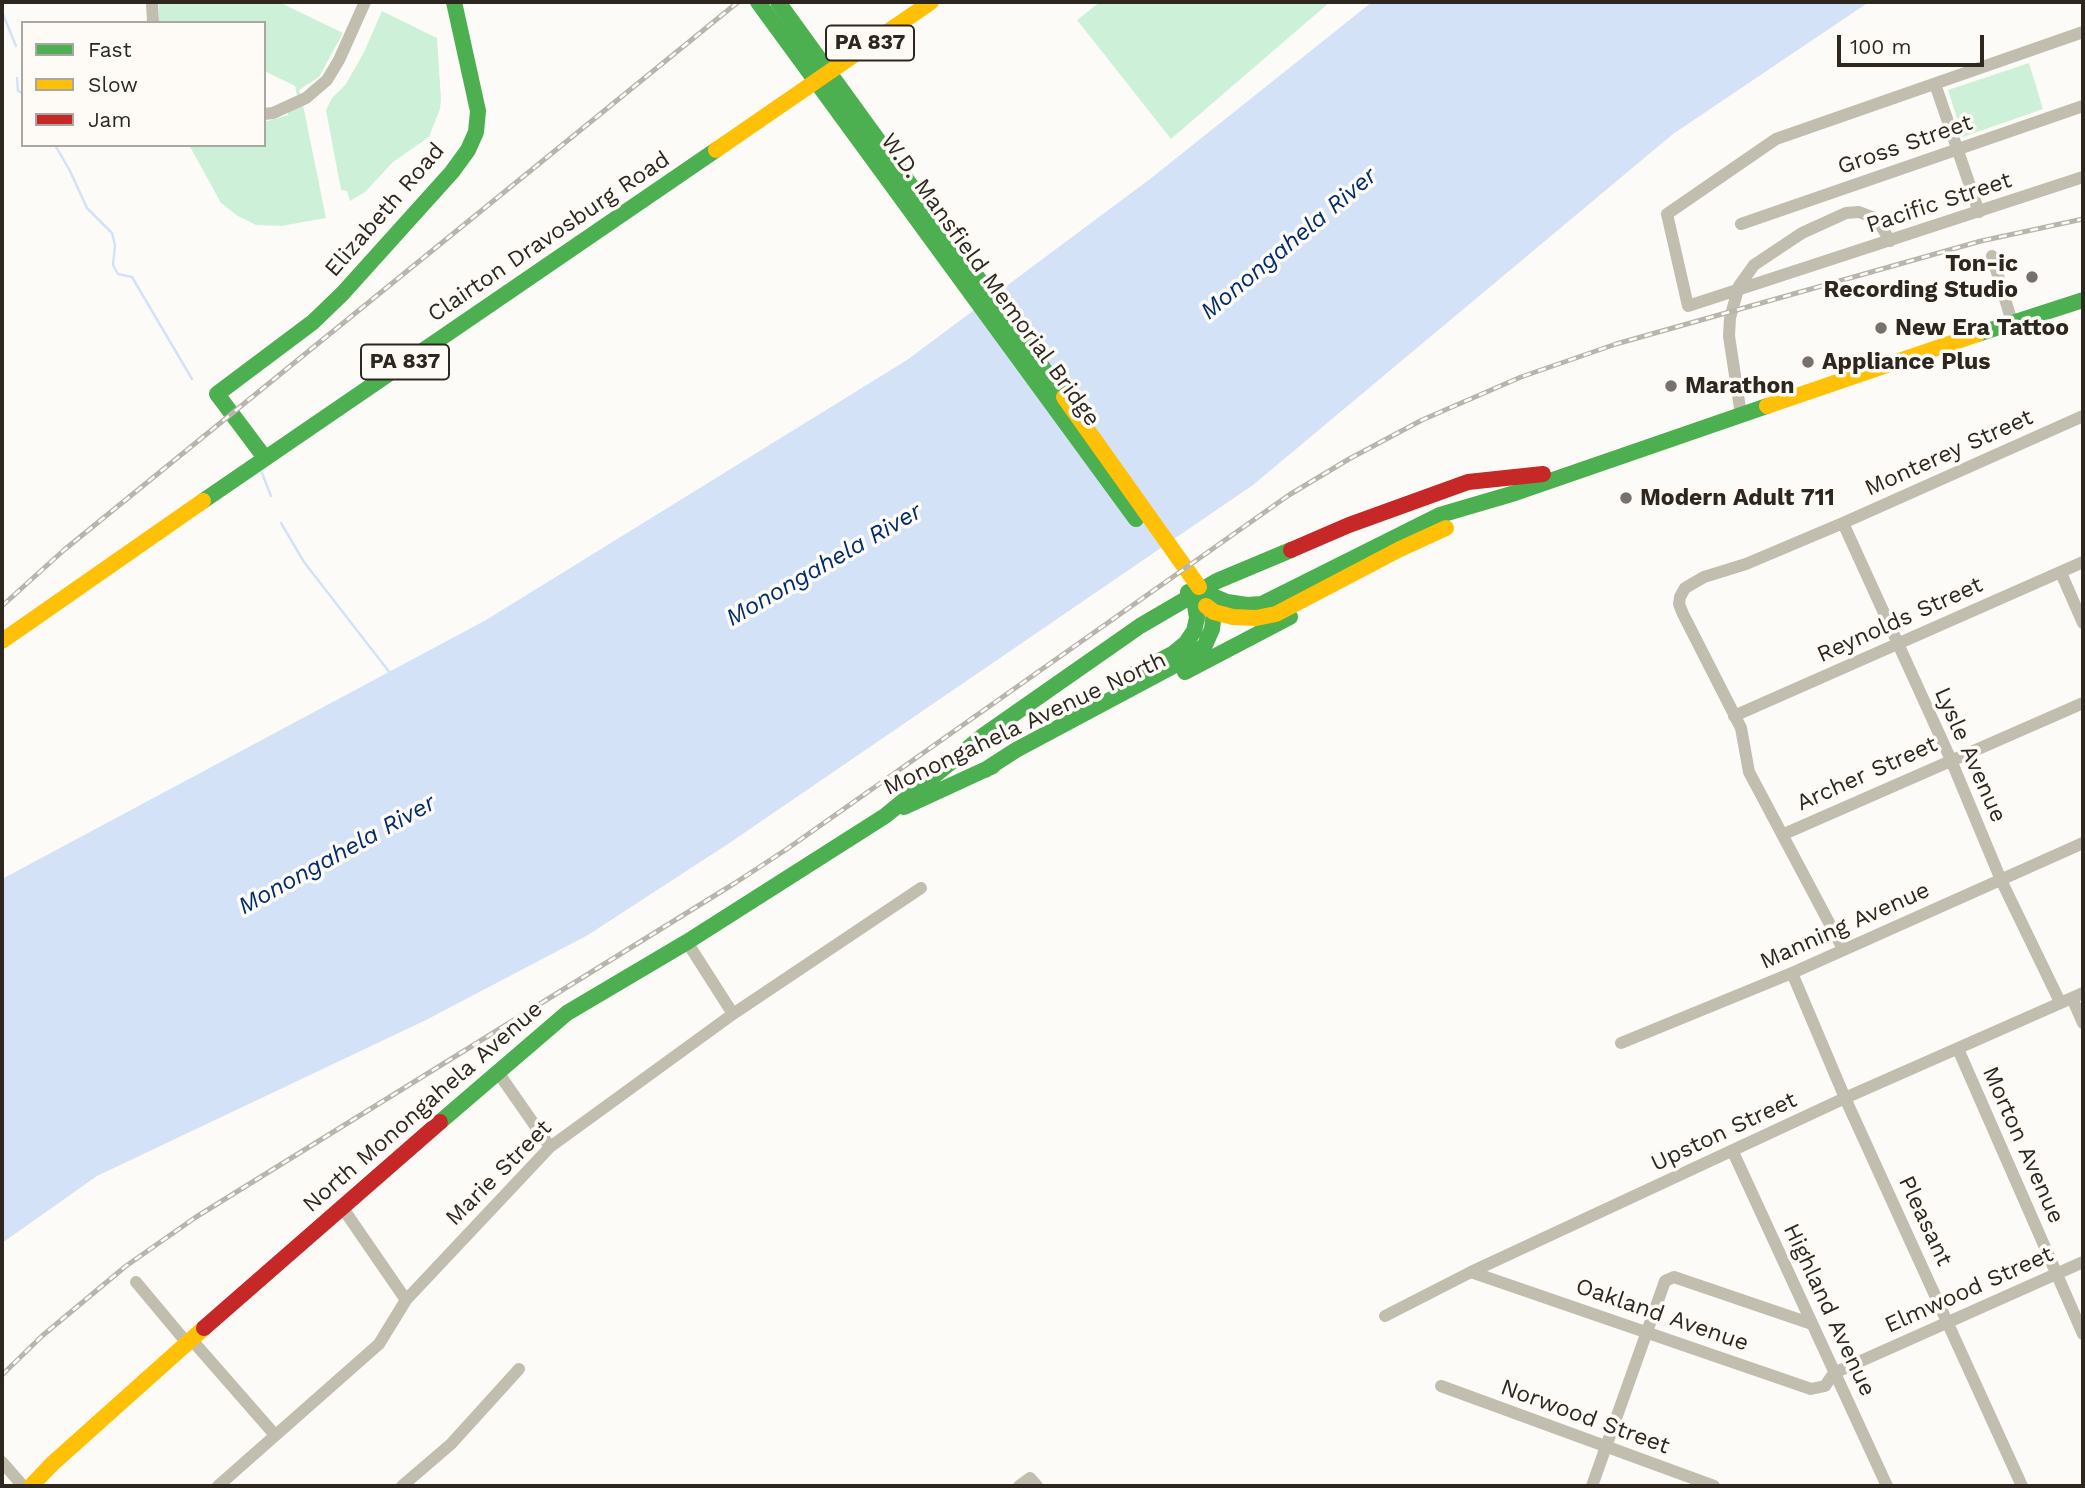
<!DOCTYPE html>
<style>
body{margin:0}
#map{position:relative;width:2085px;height:1488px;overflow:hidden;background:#fdfbf8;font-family:"Work Sans",sans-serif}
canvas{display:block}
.frame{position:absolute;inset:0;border:4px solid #2d2720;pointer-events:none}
.legend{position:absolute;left:21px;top:21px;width:245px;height:126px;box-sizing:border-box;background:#fefbf7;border:2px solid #aaa6a1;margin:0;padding:9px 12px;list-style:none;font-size:21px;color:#2d2720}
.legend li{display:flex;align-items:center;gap:14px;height:35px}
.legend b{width:35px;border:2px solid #aaa6a1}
.scale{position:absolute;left:1837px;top:35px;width:147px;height:32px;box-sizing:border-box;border:4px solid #2d2720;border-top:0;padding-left:9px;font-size:21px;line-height:24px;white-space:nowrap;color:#2d2720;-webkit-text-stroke:5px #fefbf7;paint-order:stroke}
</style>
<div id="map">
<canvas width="2085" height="1488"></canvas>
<div class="frame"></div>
<ul class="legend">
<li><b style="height:9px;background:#4caf50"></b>Fast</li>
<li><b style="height:9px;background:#ffc107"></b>Slow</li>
<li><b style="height:9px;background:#c62828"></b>Jam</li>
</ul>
<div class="scale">100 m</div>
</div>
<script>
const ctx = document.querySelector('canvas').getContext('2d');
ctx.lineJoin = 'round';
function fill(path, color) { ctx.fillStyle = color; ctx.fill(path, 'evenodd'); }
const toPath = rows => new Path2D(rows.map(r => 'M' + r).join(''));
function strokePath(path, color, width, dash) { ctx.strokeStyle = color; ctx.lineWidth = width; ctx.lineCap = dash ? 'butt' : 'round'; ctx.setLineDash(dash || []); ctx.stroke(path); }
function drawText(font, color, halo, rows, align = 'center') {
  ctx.font = font + ' "Work Sans",sans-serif'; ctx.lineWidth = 7; ctx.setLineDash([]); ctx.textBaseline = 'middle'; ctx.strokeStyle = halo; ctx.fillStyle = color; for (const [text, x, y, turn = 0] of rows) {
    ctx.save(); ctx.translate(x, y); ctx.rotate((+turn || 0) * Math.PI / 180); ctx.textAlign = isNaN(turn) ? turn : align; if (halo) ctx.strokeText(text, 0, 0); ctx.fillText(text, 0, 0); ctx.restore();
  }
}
const green = toPath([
 [159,2,279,2,343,33,319,77,299,90,300,94,297,96,295,86,264,71,264,23,159,23],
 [1100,2,1330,2,1171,139,1077,20],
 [382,11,437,38,441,99,440,109,429,137,393,162,365,192,350,201,347,191,341,190,326,110,332,98,346,84,364,52],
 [2029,63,2043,109,1963,137,1948,90],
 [303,105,326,218,281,226,256,225,238,216,221,203,189,145,264,145,264,122,288,115,288,112]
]);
const water = toPath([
 [1372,2,1869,2,1673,134,1253,485,728,844,588,935,426,1020,97,1176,2,1243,2,879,486,620,907,360,1150,179]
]);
const stream = toPath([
 [2,12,16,46],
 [17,78,18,91,23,93],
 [55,145,70,171,87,208,112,233,115,245,113,265,118,274,132,277,192,379],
 [262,473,271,496],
 [281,523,304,562,390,673]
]);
const street = toPath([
 [152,2,153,23],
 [2083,32,1776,139,1667,214,1688,306,2083,177],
 [1935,84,1979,212],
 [264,114,273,113,306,98,327,80,339,60,365,2],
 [1741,224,2083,106],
 [1992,256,2012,322],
 [1741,415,1729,336,1730,318,1739,286,1754,265,1802,233,1846,213,1859,212,1872,217,1883,229,1890,241],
 [1843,523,1951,760,2001,880,2060,1002],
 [2061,573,2083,623],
 [1734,716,2083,562],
 [1784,834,2083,703],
 [687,942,733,1014],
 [1843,949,1749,772,1741,728,1683,614,1679,604,1680,597,1685,588,1704,577,1746,564,1843,523,2083,416],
 [1792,973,1845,1098,2022,1486],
 [2072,998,2083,1023],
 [1621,1043,1792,973,2083,843],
 [1958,1049,2083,1334],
 [497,1071,550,1147],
 [1733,1152,1887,1486],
 [342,1207,406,1300],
 [1471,1272,1811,1389,1825,1386,1834,1373,2083,1262],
 [136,1282,187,1343],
 [1385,1316,1471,1272,1845,1098,2083,993],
 [191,1339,275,1435],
 [1441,1386,1714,1486],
 [2,1462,23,1486],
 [218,1486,379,1344,406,1300,550,1147,733,1014,921,888],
 [402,1486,451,1444,519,1369],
 [1019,1486,1030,1478,1037,1486],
 [1592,1486,1665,1281,1674,1277,1812,1324]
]);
const fast = toPath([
 [758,2,1136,519],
 [778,2,1064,397],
 [1978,334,2083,300],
 [265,458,217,394,313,322,343,293,452,172,468,150,476,132,478,111,454,2],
 [203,501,716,150],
 [1204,588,1213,596,1227,602,1247,605,1262,604,1440,515,1515,493,1767,406],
 [1185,672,1290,617],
 [1122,680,1174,653,1186,643,1194,631,1197,618,1195,605,1188,592],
 [985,770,1016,750,1194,655,1205,645,1212,629,1214,612,1199,587],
 [904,807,993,766],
 [885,816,984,735,1140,626,1217,581,1291,550],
 [440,1122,567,1013,687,942,885,816]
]);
const slow = toPath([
 [716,150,931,2],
 [1064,397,1199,587],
 [1767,406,1978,334],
 [1206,606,1214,612,1233,617,1256,618,1276,614,1400,549,1446,528],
 [2,641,203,501],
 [31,1486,52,1464,204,1328]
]);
const jam = toPath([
 [1291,550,1349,525,1468,482,1543,474],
 [204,1328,440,1122]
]);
const rail = toPath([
 [2,606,64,550,738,2],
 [2,1375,42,1336,126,1266,196,1217,735,883,787,849,1289,495,1349,459,1422,420,1521,377,1616,344,1981,241,2083,219]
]);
const markers = [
 [2032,277,7,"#76716c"],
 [1881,328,7,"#76716c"],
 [1808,362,7,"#76716c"],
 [1671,386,7,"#76716c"],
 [1626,498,7,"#76716c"]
];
const shields = [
 [870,43,88],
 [405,362,88]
];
const shieldNames = [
 ["PA 837",870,43],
 ["PA 837",405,362]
];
const streetNames = [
 ["Gross Street",1905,145,-19],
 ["Pacific Street",1939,203,-18],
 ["Elizabeth Road",385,210,-49],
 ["Clairton Dravosburg Road",549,237,-34],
 ["W.D. Mansfield Memorial Bridge",990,280,54],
 ["Monterey Street",1949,453,-24],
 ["Reynolds Street",1900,620,-24],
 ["Monongahela Avenue North",1025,724,-25],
 ["Lysle Avenue",1970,755,66],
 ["Archer Street",1867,774,-24],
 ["Manning Avenue",1845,926,-24],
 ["North Monongahela Avenue",423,1107,-41],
 ["Upston Street",1724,1132,-25],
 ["Morton Avenue",2023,1145,66],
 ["Marie Street",499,1173,-45],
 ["Pleasant",1925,1221,65],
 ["Elmwood Street",1969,1290,-24],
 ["Highland Avenue",1829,1310,65],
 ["Oakland Avenue",1662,1315,19],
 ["Norwood Street",1585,1417,20]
];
const poiNames = [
 ["Ton-ic",2018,264,"right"],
 ["Recording Studio",2018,290,"right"],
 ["New Era Tattoo",1895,328],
 ["Appliance Plus",1822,362],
 ["Marathon",1685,386],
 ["Modern Adult 711",1640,498]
];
const waterNames = [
 ["Monongahela River",1289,244,-40],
 ["Monongahela River",824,565,-30],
 ["Monongahela River",337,855,-29]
];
fill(green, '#cdf1d8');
fill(water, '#d4e2f7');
strokePath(stream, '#d4e2f7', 2.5);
strokePath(street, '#c1bdaf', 12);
strokePath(fast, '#4caf50', 16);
strokePath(slow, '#ffc107', 16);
strokePath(jam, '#c62828', 16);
strokePath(rail, '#b8b5ad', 5);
strokePath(rail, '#fefbf7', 2.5, [8]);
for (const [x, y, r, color] of markers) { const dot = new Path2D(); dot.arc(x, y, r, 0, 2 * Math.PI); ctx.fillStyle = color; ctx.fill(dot); strokePath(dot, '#fefbf7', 2.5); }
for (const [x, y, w] of shields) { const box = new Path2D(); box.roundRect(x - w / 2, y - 17.5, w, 35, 5); ctx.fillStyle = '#fefbf7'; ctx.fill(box); strokePath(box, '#2d2720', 2); }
drawText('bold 21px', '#2d2720', null, shieldNames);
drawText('23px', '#2d2720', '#fefbf7', streetNames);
drawText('bold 23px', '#2d2720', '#fefbf7', poiNames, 'left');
drawText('italic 24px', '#002c6c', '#fefbf7', waterNames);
</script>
